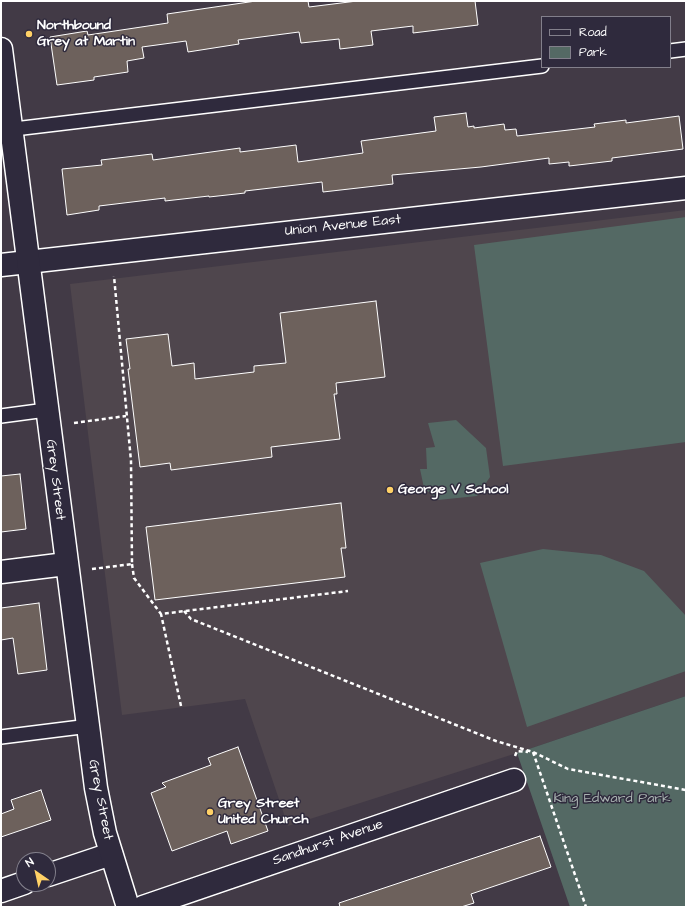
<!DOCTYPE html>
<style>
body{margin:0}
#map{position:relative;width:687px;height:908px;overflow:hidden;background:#423a46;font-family:"Architects Daughter",sans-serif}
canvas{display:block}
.frame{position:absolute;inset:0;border:2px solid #fff;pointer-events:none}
.legend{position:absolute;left:541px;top:16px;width:130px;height:52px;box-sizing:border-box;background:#2f2a3d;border:1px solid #827f8b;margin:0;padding:5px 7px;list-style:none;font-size:12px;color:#fff}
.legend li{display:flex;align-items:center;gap:8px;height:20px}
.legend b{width:20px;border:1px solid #827f8b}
.north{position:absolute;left:16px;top:852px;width:40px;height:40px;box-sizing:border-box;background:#2f2a3d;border:1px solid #827f8b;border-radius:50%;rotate:326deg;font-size:11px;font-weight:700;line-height:16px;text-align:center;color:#fff}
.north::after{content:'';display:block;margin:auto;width:14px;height:18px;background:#ffd166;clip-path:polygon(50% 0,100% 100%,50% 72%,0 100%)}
</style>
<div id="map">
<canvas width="687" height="908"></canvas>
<div class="frame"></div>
<ul class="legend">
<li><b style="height:5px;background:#2f2a3d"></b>Road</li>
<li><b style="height:11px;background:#546964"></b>Park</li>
</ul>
<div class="north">N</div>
</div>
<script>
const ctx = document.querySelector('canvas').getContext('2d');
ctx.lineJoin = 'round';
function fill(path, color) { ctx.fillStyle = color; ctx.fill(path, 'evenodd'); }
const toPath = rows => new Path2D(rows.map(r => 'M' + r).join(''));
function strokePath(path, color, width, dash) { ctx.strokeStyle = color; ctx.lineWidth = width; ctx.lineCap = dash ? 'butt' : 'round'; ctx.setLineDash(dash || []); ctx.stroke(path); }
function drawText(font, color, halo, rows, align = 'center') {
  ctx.font = font + ' "Architects Daughter",sans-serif'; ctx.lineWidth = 3; ctx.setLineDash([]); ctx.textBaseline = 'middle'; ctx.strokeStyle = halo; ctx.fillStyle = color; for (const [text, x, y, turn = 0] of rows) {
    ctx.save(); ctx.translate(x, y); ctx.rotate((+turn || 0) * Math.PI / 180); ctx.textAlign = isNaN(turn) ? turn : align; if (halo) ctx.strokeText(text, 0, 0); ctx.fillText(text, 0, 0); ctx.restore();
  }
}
const built = toPath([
 [686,210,686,696,517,753,288,826,245,699,122,715,70,284]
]);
const green = toPath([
 [686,217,686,442,503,466,474,245],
 [456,420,486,448,490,477,477,496,438,500,424,488,420,469,427,469,426,448,435,447,428,423],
 [543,549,601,555,644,571,686,616,686,671,527,727,480,563],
 [686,696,686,907,570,907,517,753]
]);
const building = toPath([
 [256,1,308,1,309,7,357,1,475,1,478,25,413,33,413,26,371,31,373,45,340,49,339,39,301,43,299,32,238,40,239,44,188,52,186,41,142,47,144,58,127,61,128,72,94,77,94,80,57,85,50,37,87,31,88,35,168,23,167,14,256,1],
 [466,113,468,127,474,126,474,128,504,124,505,130,516,129,517,136,595,127,594,124,626,120,626,123,679,116,683,149,612,158,612,161,569,166,569,162,549,164,549,158,481,167,392,175,393,184,323,192,322,182,245,191,245,193,209,197,209,196,165,201,165,198,99,206,99,210,67,215,62,169,102,165,101,160,152,154,153,160,240,148,240,152,296,145,298,162,363,153,361,141,436,131,434,117,466,113],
 [376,301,385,377,336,383,337,394,334,394,340,439,271,447,272,457,171,470,170,463,140,467,128,369,130,369,126,339,168,334,172,366,194,363,195,379,254,372,254,366,286,363,280,313,376,301],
 [20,474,26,529,1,532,1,476,20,474],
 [341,503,346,548,341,548,345,577,155,600,146,527,341,503],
 [39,603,47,670,18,674,13,638,1,640,1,608,39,603],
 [238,747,268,831,231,844,227,831,172,851,151,793,166,787,162,783,211,765,208,758,238,747],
 [41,790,51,820,1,837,1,814,14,809,11,800,41,790],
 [540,836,551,867,471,894,474,903,461,907,340,907,339,903,540,836]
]);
const path = toPath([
 [74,423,126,416],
 [132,564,134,578,161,614],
 [92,569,132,564,131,461,114,276],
 [184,611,191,619,496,741,533,752,568,769,686,790],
 [181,706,161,614,348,591],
 [533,752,586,907],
 [515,756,517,751,528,752]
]);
const lane = toPath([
 [670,51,686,49],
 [6,130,542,66],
 [1,416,46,410],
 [1,737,89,726]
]);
const street = toPath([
 [1,265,686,188],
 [48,875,111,854],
 [1,891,24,883],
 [143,907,514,780]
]);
const secondary = toPath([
 [1,49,96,788,105,833,128,907],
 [1,572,66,564]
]);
const markers = [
 [29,34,4,"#ffd166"],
 [390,490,4,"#ffd166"],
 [210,812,4,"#ffd166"]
];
const poiNames = [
 ["Northbound",37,26],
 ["Grey at Martin",37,42],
 ["George V School",398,490],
 ["Grey Street",218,804],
 ["United Church",218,820]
];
const streetNames = [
 ["Union Avenue East",343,226,-6],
 ["Grey Street",55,480,83],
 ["Grey Street",100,800,79],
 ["Sandhurst Avenue",328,843,-19]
];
const parkNames = [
 ["King Edward Park",612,799]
];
fill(built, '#4f464d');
fill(green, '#546964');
fill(building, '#6d615c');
strokePath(building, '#fff', 1);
strokePath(lane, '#fff', 16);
strokePath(street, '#fff', 25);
strokePath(secondary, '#fff', 25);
strokePath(path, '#fff', 2.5, [4, 3]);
strokePath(lane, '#2f2a3d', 13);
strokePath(street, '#2f2a3d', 22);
strokePath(secondary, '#2f2a3d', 22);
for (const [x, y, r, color] of markers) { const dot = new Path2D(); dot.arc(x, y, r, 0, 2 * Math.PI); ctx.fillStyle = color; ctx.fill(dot); strokePath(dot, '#2f2a3d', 1.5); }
drawText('bold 14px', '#fff', '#2f2a3d', poiNames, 'left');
drawText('14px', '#fff', '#2f2a3d', streetNames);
drawText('14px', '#aab4b2', '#2f2a3d', parkNames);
</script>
